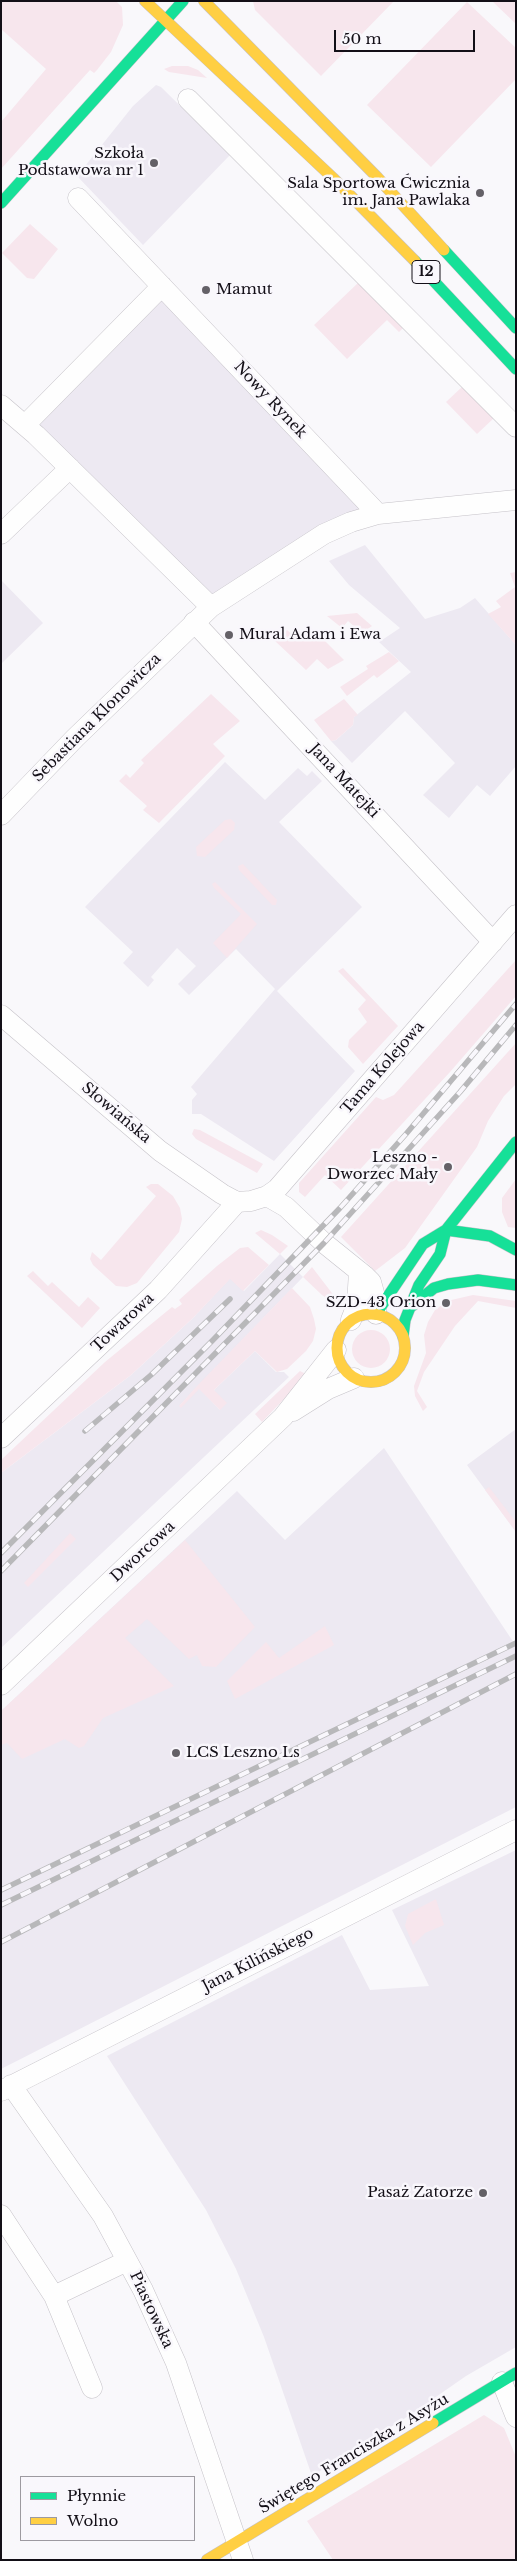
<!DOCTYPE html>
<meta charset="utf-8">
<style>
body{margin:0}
#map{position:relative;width:517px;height:2561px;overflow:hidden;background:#f9f8fb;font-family:"Libre Baskerville",serif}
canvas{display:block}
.frame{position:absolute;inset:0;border:2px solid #130f17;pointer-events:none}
.legend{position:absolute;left:20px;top:2476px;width:175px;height:65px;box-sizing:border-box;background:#f9f7fc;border:1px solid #9d9aa0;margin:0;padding:6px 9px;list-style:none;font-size:15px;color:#130f17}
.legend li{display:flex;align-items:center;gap:10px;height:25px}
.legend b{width:25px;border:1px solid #9d9aa0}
.scale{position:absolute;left:334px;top:30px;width:141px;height:22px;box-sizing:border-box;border:2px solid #130f17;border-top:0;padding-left:6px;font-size:15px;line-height:18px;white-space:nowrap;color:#130f17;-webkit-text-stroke:4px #f9f7fc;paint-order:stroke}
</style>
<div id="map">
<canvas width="517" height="2561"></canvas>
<div class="frame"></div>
<ul class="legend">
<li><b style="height:6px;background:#16e098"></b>Płynnie</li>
<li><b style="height:6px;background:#ffcf43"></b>Wolno</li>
</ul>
<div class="scale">50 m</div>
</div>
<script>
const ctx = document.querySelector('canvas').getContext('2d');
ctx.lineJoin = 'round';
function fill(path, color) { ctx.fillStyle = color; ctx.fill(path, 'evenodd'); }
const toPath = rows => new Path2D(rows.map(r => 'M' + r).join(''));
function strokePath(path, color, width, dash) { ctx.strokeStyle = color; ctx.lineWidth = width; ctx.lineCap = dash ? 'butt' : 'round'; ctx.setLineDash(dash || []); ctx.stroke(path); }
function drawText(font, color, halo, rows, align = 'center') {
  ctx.font = font + ' "Libre Baskerville",serif'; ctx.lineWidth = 5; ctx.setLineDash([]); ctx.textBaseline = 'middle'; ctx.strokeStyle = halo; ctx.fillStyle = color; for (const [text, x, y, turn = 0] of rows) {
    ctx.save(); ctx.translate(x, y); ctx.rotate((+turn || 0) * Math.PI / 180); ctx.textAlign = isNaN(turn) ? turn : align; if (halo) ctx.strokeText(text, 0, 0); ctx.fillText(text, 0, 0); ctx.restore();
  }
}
const built = toPath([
 [156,85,161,87,230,155,143,245,77,176,133,106],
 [162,286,378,514,211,607,25,425],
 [365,545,425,619,460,608,475,598,516,645,516,766,490,796,477,785,449,818,423,795,455,763,405,711,352,763,331,741,336,740,353,725,354,717,411,672,379,642,400,628,349,585,329,561],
 [1,580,43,623,1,664],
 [225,762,265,800,298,768,307,776,312,771,322,781,279,822,362,907,277,991,355,1071,274,1161,201,1114,192,1114,192,1100,197,1094,191,1087,275,989,236,949,189,995,178,984,196,966,177,948,151,977,154,980,148,987,123,963,133,952,85,907],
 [280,1254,303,1277,179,1406,199,1388,220,1410,214,1390,255,1351,276,1372,284,1372,289,1377,1,1648,1,1473,131,1375,193,1318,230,1278,244,1291],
 [516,1429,516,1532,467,1465],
 [384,1448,516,1646,516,1807,1,2069,1,1711,237,1491,285,1540],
 [516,1850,516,2347,466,2376,410,2415,312,2476,264,2337,236,2269,206,2210,107,2056,342,1935,370,1990,429,1986,392,1910]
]);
const green = toPath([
 [1,1,116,1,122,7,123,25,111,52,97,70,94,73,90,70,1,169,1,122,46,69,1,29],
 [253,1,394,1,321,76,255,10],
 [492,1,516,1,516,24],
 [467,2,516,48,516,79,431,167,367,105],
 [172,66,188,66,198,70,207,78,169,72,164,69],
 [30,224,58,249,34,279,27,278,2,253],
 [359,282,404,327,399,332,387,320,347,359,314,325],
 [463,386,494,418,477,434,446,402],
 [516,572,516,645,488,614,501,607,496,601,515,587,510,573],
 [357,613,372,626,362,633,348,621,342,628,327,616],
 [308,625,322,638,344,660,328,669,317,659,306,670,275,641,287,630,295,637],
 [389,652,399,661,377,678,374,675,347,696,340,687,368,669,366,666],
 [211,694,240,721,213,744,225,756,159,823,143,810,147,806,119,781,126,774,130,778,144,763,141,760],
 [344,699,358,715,354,717,353,725,336,740,331,741,314,720],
 [231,819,235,823,234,830,205,857,197,856,196,847,225,820],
 [243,864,277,900,276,905,272,905,239,870,238,866],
 [215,882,257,924,227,958,213,943,241,914,214,888,212,884],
 [516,960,516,996,450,1072,341,1190,325,1175,305,1197,299,1192,299,1183,376,1097,383,1100,394,1095],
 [343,968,398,1026,363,1064,348,1047,349,1040,367,1022,358,1009,366,1000,338,971],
 [516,1043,516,1084,504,1096,488,1121,477,1147,405,1248,375,1271,341,1237],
 [194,1129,200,1130,263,1164,257,1173,196,1139,192,1134],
 [516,1179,516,1228,508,1227,502,1212,502,1198],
 [151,1184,158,1184,173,1196,180,1208,182,1219,179,1232,137,1283,127,1287,116,1286,93,1265,90,1259,92,1252,101,1260,156,1196,146,1187],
 [261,1230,272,1235,288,1246,280,1254,255,1233],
 [248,1247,269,1265,243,1291,230,1279,193,1318,131,1375,1,1473,1,1460,105,1362,172,1307,175,1309,182,1304,179,1300,217,1266,240,1248],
 [312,1267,338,1301,335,1304,322,1295,303,1277],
 [33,1271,48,1286,52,1282,79,1307,88,1297,100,1308,82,1328,27,1276],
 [292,1288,310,1307,314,1319,316,1329,313,1341,306,1351,287,1369,277,1372,255,1351,214,1390,227,1403,220,1410,199,1389,181,1408,179,1406,197,1386],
 [473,1295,516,1301,516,1308,478,1301,455,1326,424,1372,417,1391,427,1407,423,1411,415,1396,414,1386,426,1353,424,1335,428,1322,435,1310,447,1301],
 '352 1349a19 19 0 1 1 38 0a19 19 0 1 1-38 0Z',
 [300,1371,306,1374,305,1377,262,1422,255,1414],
 [489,1487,516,1522,516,1532,485,1490],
 [70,1533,76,1539,28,1587,24,1583],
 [185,1540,255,1627,216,1667,202,1666,197,1655,189,1659,147,1619,125,1638,174,1686,103,1718,84,1746,79,1748,65,1739,22,1759,7,1743,1,1745,1,1711],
 [325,1626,334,1645,235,1699,227,1681,266,1642,279,1658],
 [436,1899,444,1925,425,1933,413,1945,405,1926,408,1914],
 [484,2415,504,2428,516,2457,516,2560,333,2560,307,2521]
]);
const street = toPath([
 [188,99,516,427],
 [78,198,378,514],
 [1,405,36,435,211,607],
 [25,425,162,286],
 [1,534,70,468],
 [194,622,493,942],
 [1,815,75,738,211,607,324,534,351,522,378,514,516,500],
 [1,1015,160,1151,222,1194,237,1202,251,1201,267,1196,277,1189,516,915],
 [267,1196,286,1207,324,1243,365,1276,371,1282,376,1300,376,1314],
 [351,1320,357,1305,359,1271],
 [293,1411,328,1389,354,1378],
 [1,1438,158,1290,237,1202],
 [1,1685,283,1417,336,1350],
 [11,2085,103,2216,143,2290,176,2363,243,2560],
 [1,2091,516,1830],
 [1,2215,54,2296,92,2388],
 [54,2296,127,2261],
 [502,2382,516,2417]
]);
const fast = toPath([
 [1,203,183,1],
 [444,250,516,328],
 [415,261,516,369],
 [446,1230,490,1236,516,1250],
 [412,1306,434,1288,448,1284,478,1280,516,1285],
 [376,1314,423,1244,446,1230,516,1142],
 [403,1336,405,1320,419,1285,440,1254,446,1230],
 [433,2423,516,2373]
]);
const slow = toPath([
 [145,1,333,178,415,261],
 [204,1,377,177,444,250],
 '337 1348a34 34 0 1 1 68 0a34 34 0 1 1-68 0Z',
 [207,2560,433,2423]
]);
const rail = toPath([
 [85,1431,151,1375,230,1299],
 [1,1553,213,1340,340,1208,406,1134,516,1004],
 [1,1571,324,1243,460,1092,516,1025],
 [1,1890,516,1643],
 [1,1905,516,1656],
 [1,1942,516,1674]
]);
const markers = [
 [154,163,5,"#646167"],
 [480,193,5,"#646167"],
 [206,290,5,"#646167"],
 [229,635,5,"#646167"],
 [448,1167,5,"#646167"],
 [446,1303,5,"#646167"],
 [176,1753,5,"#646167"],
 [483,2193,5,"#646167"]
];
const shields = [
 [426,272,28]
];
const shieldNames = [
 ["12",426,272]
];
const poiNames = [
 ["Szkoła",144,154],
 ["Podstawowa nr 1",144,171],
 ["Sala Sportowa Ćwicznia",470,184],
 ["im. Jana Pawlaka",470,201],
 ["Mamut",216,290,"left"],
 ["Mural Adam i Ewa",239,635,"left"],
 ["Leszno -",438,1158],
 ["Dworzec Mały",438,1175],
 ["SZD-43 Orion",436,1303],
 ["LCS Leszno Ls",186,1753,"left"],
 ["Pasaż Zatorze",473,2193]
];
const streetNames = [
 ["Nowy Rynek",270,400,47],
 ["Sebastiana Klonowicza",97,718,-45],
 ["Jana Matejki",344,781,47],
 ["Tama Kolejowa",383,1068,-49],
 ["Słowiańska",116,1113,40],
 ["Towarowa",123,1323,-43],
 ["Dworcowa",143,1552,-43],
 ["Jana Kilińskiego",258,1960,-27],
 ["Piastowska",151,2310,65],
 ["Świętego Franciszka z Asyżu",354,2454,-31]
];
fill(built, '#ede9f2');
fill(green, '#f7e6ed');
strokePath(street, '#c5c2c8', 21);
strokePath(fast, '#c5c2c8', 12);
strokePath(slow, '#c5c2c8', 12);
strokePath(street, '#fefefe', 20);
strokePath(fast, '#16e098', 11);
strokePath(slow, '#ffcf43', 11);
strokePath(rail, '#b8b8ba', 5.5);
strokePath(rail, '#f9f7fc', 4, [11]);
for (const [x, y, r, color] of markers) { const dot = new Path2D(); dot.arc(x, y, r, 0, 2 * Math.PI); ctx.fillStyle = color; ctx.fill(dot); strokePath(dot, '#f9f7fc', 2); }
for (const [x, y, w] of shields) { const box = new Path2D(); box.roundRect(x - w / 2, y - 11.5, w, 23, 4); ctx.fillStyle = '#f9f7fc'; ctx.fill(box); strokePath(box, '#130f17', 1); }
drawText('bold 14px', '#130f17', null, shieldNames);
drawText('15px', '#130f17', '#f9f7fc', poiNames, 'right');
drawText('15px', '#130f17', '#f9f7fc', streetNames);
</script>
